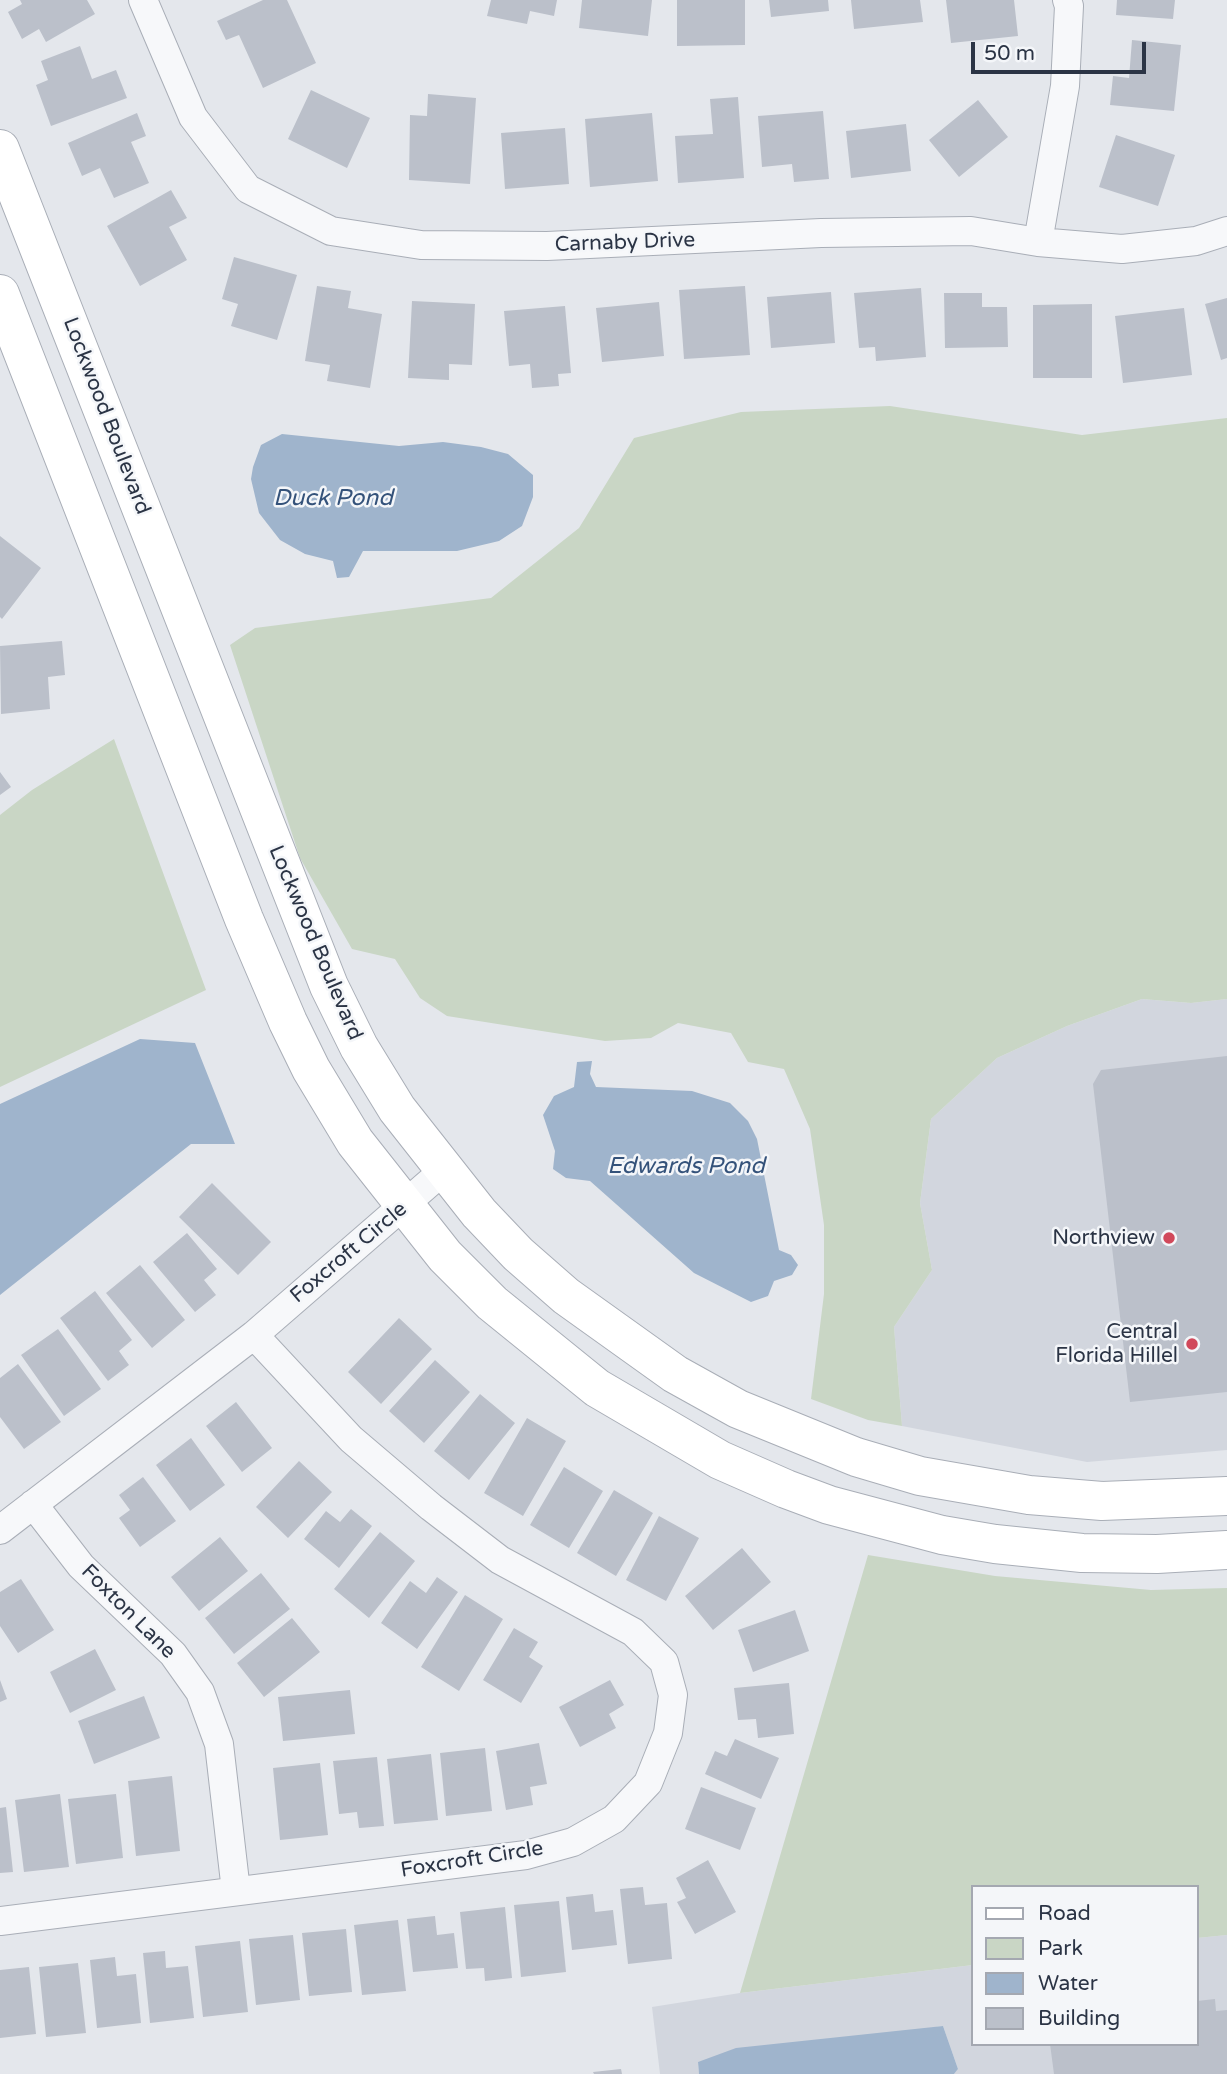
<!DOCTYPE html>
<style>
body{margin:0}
#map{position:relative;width:1227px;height:2074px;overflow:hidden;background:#e4e7ec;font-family:"Varela Round",sans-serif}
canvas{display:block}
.legend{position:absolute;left:971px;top:1885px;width:228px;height:161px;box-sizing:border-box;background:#f4f6f9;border:2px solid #a4a8b1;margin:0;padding:9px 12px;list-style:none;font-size:21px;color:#2b3445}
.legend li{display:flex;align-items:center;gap:14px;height:35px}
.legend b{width:35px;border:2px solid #a4a8b1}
.scale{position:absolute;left:971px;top:42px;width:175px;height:32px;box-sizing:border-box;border:4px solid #2b3445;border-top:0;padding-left:9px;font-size:21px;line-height:24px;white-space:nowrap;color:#2b3445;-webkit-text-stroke:5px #f4f6f9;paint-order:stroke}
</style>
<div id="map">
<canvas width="1227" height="2074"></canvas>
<ul class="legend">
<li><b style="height:9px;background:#fff"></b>Road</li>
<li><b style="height:19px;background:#c9d6c5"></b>Park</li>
<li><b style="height:19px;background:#9fb4cc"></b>Water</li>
<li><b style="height:19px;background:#bbc0ca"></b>Building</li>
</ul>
<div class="scale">50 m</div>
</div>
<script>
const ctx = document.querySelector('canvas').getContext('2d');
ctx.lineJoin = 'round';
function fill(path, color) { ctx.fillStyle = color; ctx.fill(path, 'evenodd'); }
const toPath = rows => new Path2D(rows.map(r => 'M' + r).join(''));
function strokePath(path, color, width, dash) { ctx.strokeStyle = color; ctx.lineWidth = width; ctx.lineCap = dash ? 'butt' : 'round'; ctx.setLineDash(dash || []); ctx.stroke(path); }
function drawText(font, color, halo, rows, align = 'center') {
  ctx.font = font + ' "Varela Round",sans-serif'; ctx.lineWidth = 5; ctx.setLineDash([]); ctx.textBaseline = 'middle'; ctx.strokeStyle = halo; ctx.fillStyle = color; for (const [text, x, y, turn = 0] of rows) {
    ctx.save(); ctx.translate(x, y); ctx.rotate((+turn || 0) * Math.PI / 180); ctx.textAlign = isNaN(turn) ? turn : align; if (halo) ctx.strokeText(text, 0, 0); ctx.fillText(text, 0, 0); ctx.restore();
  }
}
const built = toPath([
 [1142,999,1191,1003,1227,999,1227,1450,1087,1462,902,1426,894,1327,932,1270,920,1203,931,1119,997,1058,1067,1026],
 [1227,1935,1227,2074,954,2074,958,2069,943,2026,698,2062,699,2074,660,2074,652,2007,740,1993,973,1965,973,2044,1197,2044,1197,1938]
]);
const green = toPath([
 [890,406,1082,435,1227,418,1227,999,1191,1003,1142,999,1067,1026,997,1058,931,1119,920,1203,932,1270,894,1327,902,1426,868,1420,811,1399,824,1294,824,1225,810,1129,784,1069,748,1062,731,1033,678,1023,651,1038,605,1041,447,1016,420,998,395,959,352,949,300,858,230,645,255,628,491,598,579,528,634,438,741,412],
 [114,739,206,990,0,1087,0,815,32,790],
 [868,1555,995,1576,1151,1590,1227,1588,1227,1935,1197,1938,1197,1887,973,1887,973,1965,740,1993]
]);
const water = toPath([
 [282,434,399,446,443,442,481,447,508,454,533,475,533,497,522,526,499,541,457,551,363,551,349,577,337,578,333,561,305,554,280,540,259,513,251,479,253,467,261,445],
 [140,1039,195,1043,235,1144,191,1144,0,1295,0,1104],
 [592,1061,590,1074,596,1087,692,1091,730,1103,748,1121,757,1139,779,1250,791,1255,798,1265,792,1275,774,1281,768,1296,751,1302,694,1273,590,1181,566,1178,553,1169,555,1151,543,1115,554,1096,574,1087,577,1062],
 [943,2026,958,2069,954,2074,699,2074,698,2062,736,2048]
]);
const building = toPath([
 [20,0,87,0,95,14,46,42,39,29,22,39,8,12,22,4],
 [263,0,287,0,316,63,263,88,239,35,226,40,217,21],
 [491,0,557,0,554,16,530,11,527,24,487,16],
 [582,0,652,0,648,36,579,28],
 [677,0,745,0,745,45,677,46],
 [769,0,828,0,829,11,771,17],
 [851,0,920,0,923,22,854,29],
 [946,0,1014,0,1018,36,951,43],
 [1117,0,1175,0,1173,19,1116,15],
 [1132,40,1181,45,1174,111,1110,105,1113,76,1129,78],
 [80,46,92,79,116,70,127,98,51,126,36,85,48,80,41,61],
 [311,90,370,118,347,168,288,139],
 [428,94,476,98,470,184,409,180,410,115,427,116],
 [738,97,744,178,678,183,675,136,713,134,710,99],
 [978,100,1008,137,959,177,929,140],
 [823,111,829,179,794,182,792,164,762,167,758,116],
 [137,113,146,136,131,142,149,183,114,198,100,168,82,176,68,143],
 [652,113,658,181,590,187,585,119],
 [906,124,911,171,851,178,846,131],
 [565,128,569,184,505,189,501,133],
 [1116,135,1175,155,1158,206,1099,187],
 [171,190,187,218,169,227,187,260,140,286,107,226],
 [234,257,297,275,277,340,231,326,238,304,222,299],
 [317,286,351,291,348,308,382,314,370,388,327,381,330,365,305,361],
 [745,286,750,355,684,359,679,290],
 [921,288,926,357,876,361,875,347,859,348,854,293],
 [831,292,835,343,771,348,767,297],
 [944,293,982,293,982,307,1007,307,1008,347,945,348],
 [1227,298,1227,358,1221,360,1205,304],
 [412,301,475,304,472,365,449,364,449,380,408,378],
 [659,302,664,356,602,362,596,308],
 [1092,304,1092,378,1033,378,1033,305],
 [565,306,571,373,558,374,559,386,532,388,530,364,509,366,504,311],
 [1184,308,1192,375,1123,383,1115,316],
 [0,536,41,568,2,619,0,617],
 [62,641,65,675,48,677,50,709,1,714,0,646],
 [0,772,11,787,0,795],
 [1227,1056,1227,1392,1130,1402,1093,1084,1101,1070],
 [212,1183,271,1242,238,1275,179,1217],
 [187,1233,217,1269,204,1280,216,1295,195,1312,153,1262],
 [140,1265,185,1320,152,1348,106,1293],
 [95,1291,132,1340,119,1351,129,1365,108,1381,60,1318],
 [399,1318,432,1349,381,1404,348,1372],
 [58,1329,101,1389,64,1416,21,1355],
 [435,1360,470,1392,424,1443,389,1411],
 [18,1364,61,1422,24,1449,0,1417,0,1378],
 [480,1394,515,1423,469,1480,434,1451],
 [236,1402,272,1448,242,1472,206,1426],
 [527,1418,566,1441,523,1516,484,1493],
 [191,1438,225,1485,190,1511,156,1465],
 [299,1461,332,1492,288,1538,256,1507],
 [564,1467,603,1491,569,1548,530,1525],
 [143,1477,176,1521,140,1547,119,1518,130,1510,119,1495],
 [614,1490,653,1513,616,1576,577,1553],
 [351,1509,372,1526,339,1568,304,1539,326,1511,340,1522],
 [659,1516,699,1538,666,1601,626,1580],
 [380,1532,415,1561,369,1618,334,1589],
 [220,1537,248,1571,199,1611,171,1577],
 [742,1548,771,1582,713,1630,685,1596],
 [261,1573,290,1609,234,1654,205,1618],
 [437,1577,458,1592,417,1649,381,1623,410,1581,426,1593],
 [21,1579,54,1630,18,1653,0,1626,0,1592],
 [465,1595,503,1619,459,1691,421,1667],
 [795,1610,809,1651,753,1672,738,1630],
 [292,1618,320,1652,264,1697,237,1663],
 [514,1628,538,1642,529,1657,543,1666,521,1703,483,1680],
 [95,1649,116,1690,70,1713,50,1672],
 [0,1680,7,1699,0,1702],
 [610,1680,624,1705,609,1714,616,1728,580,1747,559,1707],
 [789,1683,794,1734,758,1738,756,1719,738,1720,734,1688],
 [350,1690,355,1734,283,1741,278,1697],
 [144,1696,160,1738,94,1764,78,1721],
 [735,1739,779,1758,761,1799,705,1774,715,1751,727,1756],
 [539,1743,547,1784,530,1787,533,1805,506,1810,496,1751],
 [485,1748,492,1811,446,1816,440,1753],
 [431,1754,438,1820,394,1824,387,1759],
 [377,1757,384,1826,359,1828,357,1812,339,1814,333,1761],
 [320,1763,328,1835,280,1840,273,1768],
 [172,1776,180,1851,136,1856,128,1781],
 [701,1787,756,1808,740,1850,685,1829],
 [60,1794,69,1867,24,1872,15,1800],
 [116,1794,123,1858,76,1864,68,1799],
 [6,1807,13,1872,0,1873,0,1808],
 [708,1860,736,1912,695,1934,677,1902,686,1898,676,1878],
 [643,1887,645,1905,667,1903,672,1959,628,1964,620,1889],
 [593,1894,595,1912,613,1910,617,1945,572,1950,566,1897],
 [559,1901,566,1972,521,1977,514,1905],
 [505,1907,512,1978,485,1981,484,1968,466,1969,460,1912],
 [435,1916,437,1935,454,1933,458,1968,413,1972,407,1919],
 [398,1920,406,1991,362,1995,354,1925],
 [346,1929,352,1992,309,1996,302,1933],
 [293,1935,300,2000,256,2005,249,1939],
 [240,1941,248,2012,203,2017,195,1946],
 [165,1951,166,1968,188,1966,194,2018,150,2023,143,1953],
 [115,1957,117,1976,136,1974,141,2023,97,2028,90,1960],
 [78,1963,86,2033,46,2037,39,1967],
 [29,1967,36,2034,0,2038,0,1970],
 [1215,1999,1216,2011,1227,2010,1227,2074,1054,2074,1050,2044,1197,2044,1197,2001],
 [621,2069,622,2074,594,2074,593,2072]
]);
const minor = toPath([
 [143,0,193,117,248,189,331,231,421,245,547,246,821,233,971,231,1038,242,1122,249,1196,241,1227,231],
 [1038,242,1065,86,1069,6,1067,0],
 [33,1504,81,1566,173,1654,200,1692,219,1744,236,1891],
 [0,1530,254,1335,443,1171],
 [0,1921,526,1855,573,1842,614,1819,648,1783,668,1733,673,1695,664,1662,633,1632,500,1560,431,1507,351,1439,254,1335]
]);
const secondary = toPath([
 [0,149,329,986,359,1047,397,1109,479,1213,518,1254,566,1296,675,1374,738,1409,856,1457,920,1476,1029,1495,1102,1501,1227,1496],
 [0,294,244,919,288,1022,311,1069,355,1142,445,1256,492,1303,597,1388,720,1460,786,1489,829,1505,942,1535,995,1544,1082,1553,1157,1554,1227,1550]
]);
const markers = [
 [1169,1238,7,"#d1495b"],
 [1192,1344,7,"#d1495b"]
];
const streetNames = [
 ["Carnaby Drive",625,243,-2],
 ["Lockwood Boulevard",106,416,69],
 ["Lockwood Boulevard",315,943,67],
 ["Foxcroft Circle",349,1253,-40],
 ["Foxton Lane",128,1612,45],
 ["Foxcroft Circle",472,1860,-9]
];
const poiNames = [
 ["Northview",1155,1238],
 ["Central",1178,1332],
 ["Florida Hillel",1178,1356]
];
const waterNames = [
 ["Duck Pond",333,499],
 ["Edwards Pond",686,1167]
];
fill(built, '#d2d6de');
fill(green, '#c9d6c5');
fill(water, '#9fb4cc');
fill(building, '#bbc0ca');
strokePath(minor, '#a9aeb7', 30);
strokePath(secondary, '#a9aeb7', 40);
strokePath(minor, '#f7f8fa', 28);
strokePath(secondary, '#fff', 38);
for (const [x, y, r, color] of markers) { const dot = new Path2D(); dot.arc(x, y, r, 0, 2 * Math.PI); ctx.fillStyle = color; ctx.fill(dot); strokePath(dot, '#f4f6f9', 2.5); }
drawText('21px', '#2b3445', '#f4f6f9', streetNames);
drawText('21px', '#2b3445', '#f4f6f9', poiNames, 'right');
drawText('italic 23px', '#34527a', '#f4f6f9', waterNames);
</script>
